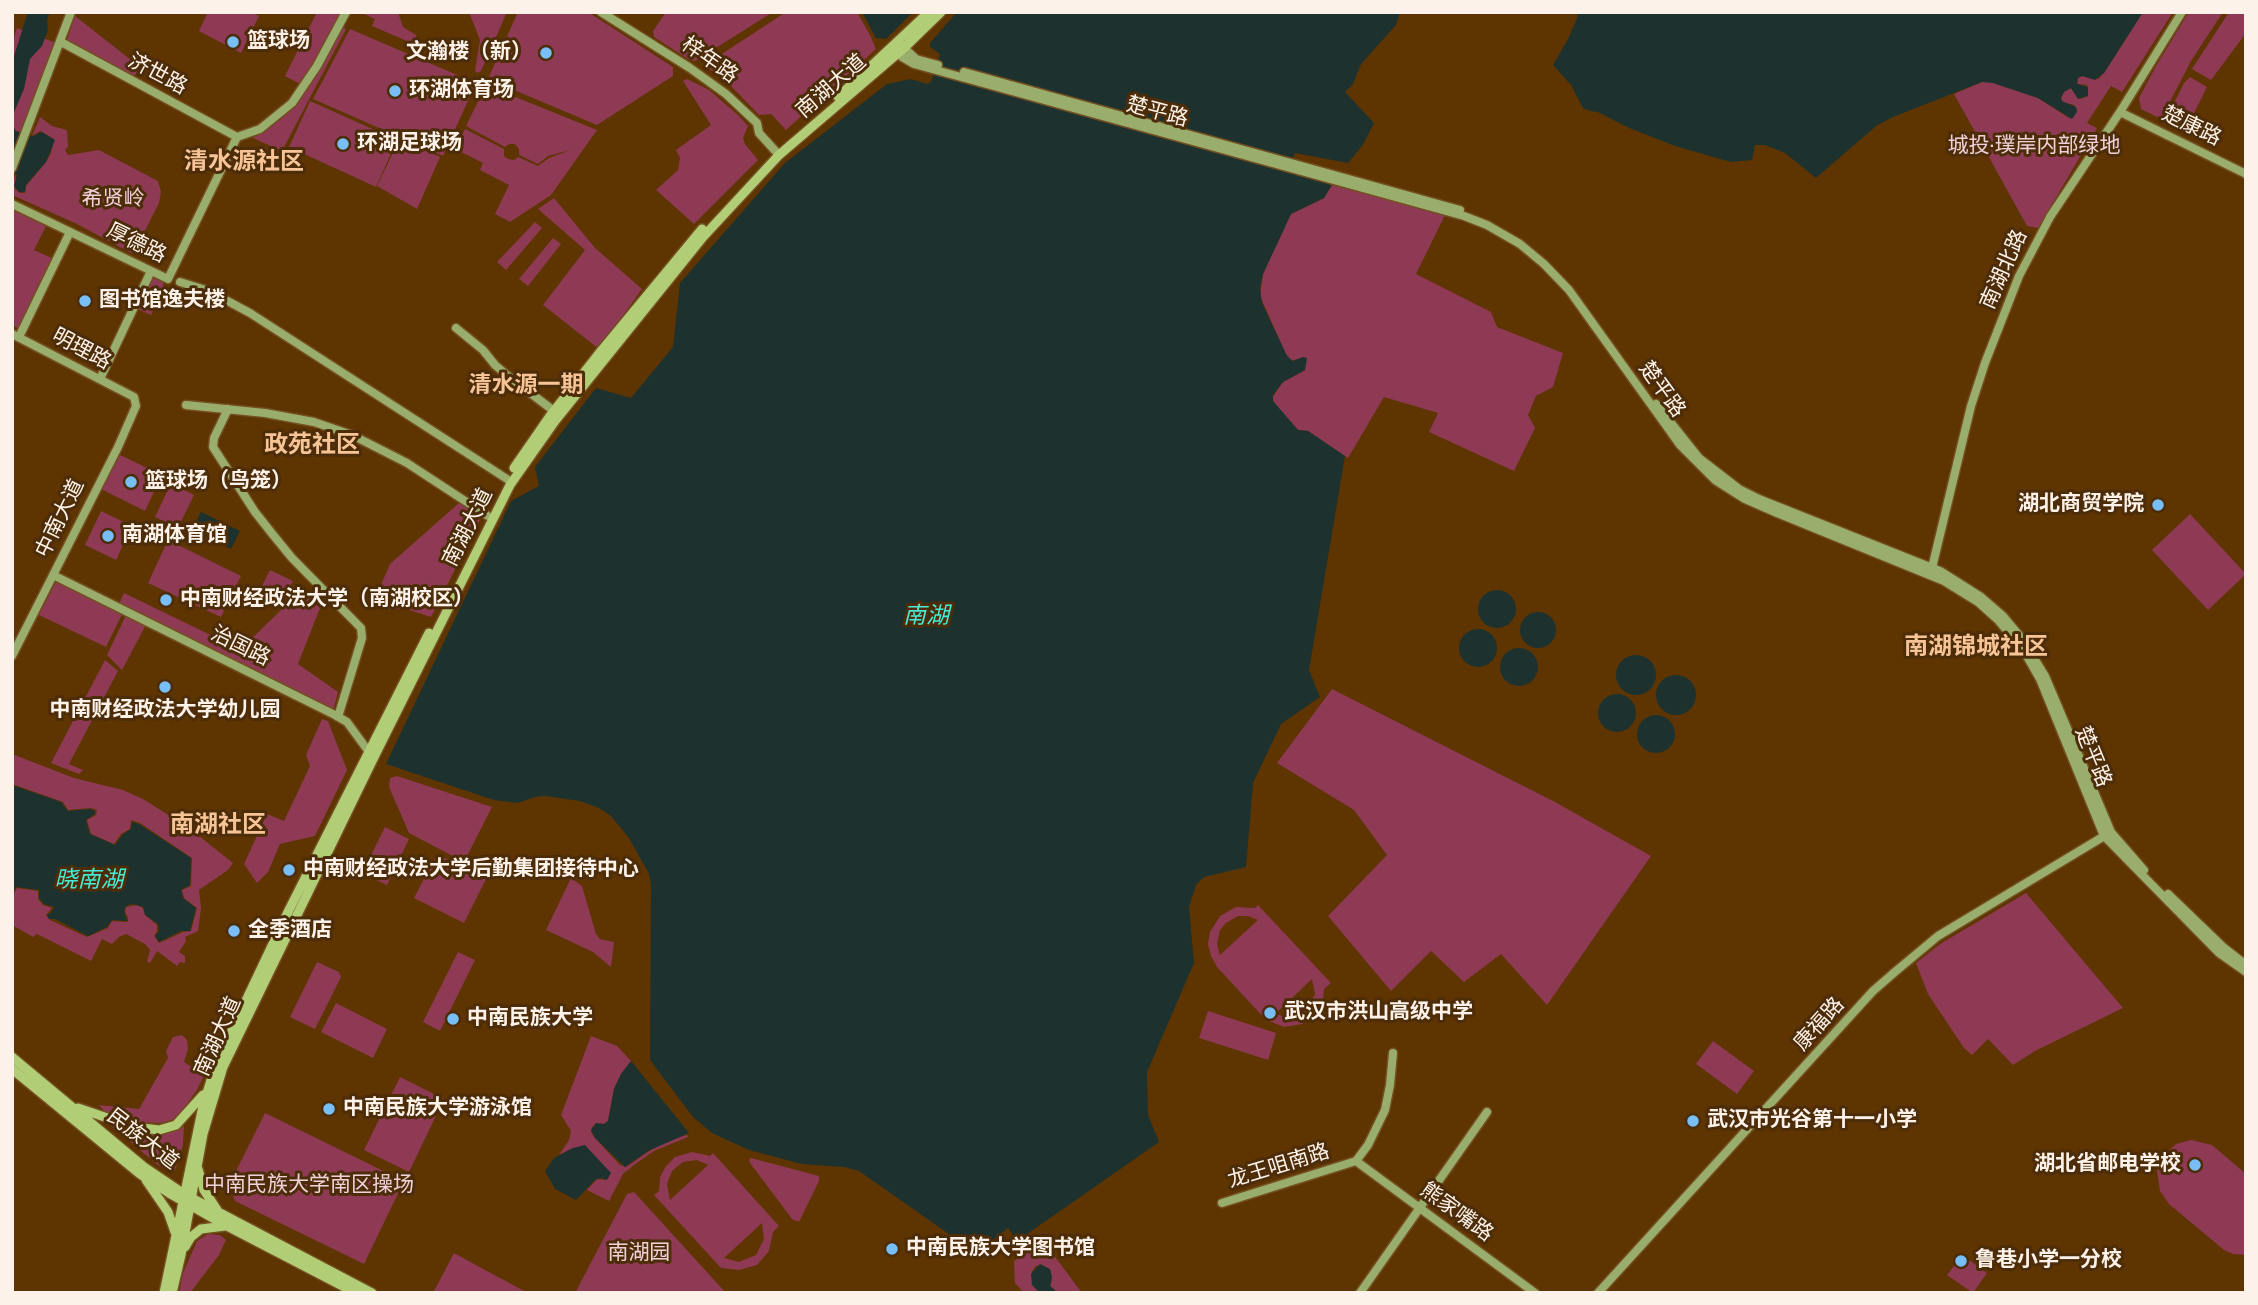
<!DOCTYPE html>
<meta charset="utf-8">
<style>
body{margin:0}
#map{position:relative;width:2258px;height:1305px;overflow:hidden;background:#5e3400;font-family:"Nunito Sans",sans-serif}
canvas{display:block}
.frame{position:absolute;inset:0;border:14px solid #fdf2e9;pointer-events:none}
</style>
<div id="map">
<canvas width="2258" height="1305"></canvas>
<div class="frame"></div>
</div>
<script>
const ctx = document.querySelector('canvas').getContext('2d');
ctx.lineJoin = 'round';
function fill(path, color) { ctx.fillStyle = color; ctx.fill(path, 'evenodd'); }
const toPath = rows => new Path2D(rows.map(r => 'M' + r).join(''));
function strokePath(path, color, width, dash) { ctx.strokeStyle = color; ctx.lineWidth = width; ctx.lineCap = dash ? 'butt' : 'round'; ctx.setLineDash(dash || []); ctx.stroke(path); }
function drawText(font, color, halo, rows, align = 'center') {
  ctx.font = font + ' "Nunito Sans","Noto Sans SC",sans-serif'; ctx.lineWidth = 6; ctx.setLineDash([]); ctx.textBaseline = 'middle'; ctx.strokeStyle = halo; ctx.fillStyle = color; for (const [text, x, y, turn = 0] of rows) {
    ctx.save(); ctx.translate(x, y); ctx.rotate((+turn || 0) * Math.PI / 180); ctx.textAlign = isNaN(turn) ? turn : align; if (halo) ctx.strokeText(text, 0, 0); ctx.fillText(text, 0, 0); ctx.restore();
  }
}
const green = toPath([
 [208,12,251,12,259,16,241,53,199,31],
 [317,12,341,12,307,78,298,83,285,76],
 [360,12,398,12,403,27,416,35,418,41,416,45,372,26,375,19],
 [469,12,507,12,481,71,478,73,475,71,480,40],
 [518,12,588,12,673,67,673,76,597,125,488,79],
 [666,12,773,12,695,61,688,59,654,37,653,31],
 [786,12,857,12,870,35,876,49,786,130,771,114,759,115,730,85,705,65],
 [2143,12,2173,12,2122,92,2111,86,2087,123,2097,128,2038,228,2027,226,1954,94,1982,82,1990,82,2038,98,2069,118,2077,110,2074,105,2062,102,2061,98,2064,92,2071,88,2080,99,2088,96,2087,85,2077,84,2078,78,2082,76,2098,79,2104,73],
 [2189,12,2223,12,2191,61,2161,119,2141,109,2139,98,2156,66],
 [2229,12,2246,12,2246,33,2211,80,2192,69],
 [75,16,140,67,134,77,67,40],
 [343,27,346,29,282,151,253,138,280,120,294,105,321,67],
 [17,28,56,43,12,157,12,44],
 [350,29,476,83,443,156,313,99],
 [2190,77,2207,87,2185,131,2165,121,2184,83],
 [687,79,709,90,738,115,748,126,743,138,745,144,758,160,694,224,656,190,678,170,680,158,676,150,711,125,683,81],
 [486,85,597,130,551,195,510,222,495,214,509,185,480,170,483,163,455,149,465,129,504,149,504,156,508,159,514,160,518,157,538,166,549,158,570,150,548,156,538,164,519,155,519,149,515,144,509,144,505,147,466,126],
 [310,101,397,140,376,187,289,147],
 [40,117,52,126,67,130,68,147,65,150,68,155,99,150,158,181,161,192,159,203,133,254,75,223,12,195,12,184,16,174,15,189,20,193,25,193,26,186,46,162,51,153,54,139,40,131,32,136],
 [399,140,440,157,417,209,377,186],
 [1332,185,1446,213,1416,274,1491,312,1497,327,1563,353,1553,387,1536,396,1528,415,1535,428,1514,471,1429,432,1438,413,1384,397,1348,458,1308,431,1298,430,1275,404,1272,398,1283,382,1305,370,1304,357,1291,361,1285,352,1260,296,1263,274,1291,214,1324,198],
 [554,198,595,248,642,289,599,349,543,305,585,250,538,209],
 [12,205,48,222,34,250,54,259,20,329,12,325],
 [535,222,542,228,506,270,497,262],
 [553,238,561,244,528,286,519,279],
 [152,275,163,281,164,290,151,315,137,309],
 [118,454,162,475,145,511,101,489],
 [171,483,194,495,178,528,155,517],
 [459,503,481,518,431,617,406,609,381,609,380,587,390,564],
 [101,511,132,526,116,560,85,545],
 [2190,514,2246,574,2208,610,2152,550],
 [168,540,241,576,221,617,148,583],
 [270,570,293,581,282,603,259,592],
 [59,576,119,604,124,593,227,643,233,633,245,639,242,648,282,609,293,586,297,586,320,608,298,664,338,692,333,711,125,608,106,647,39,615],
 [127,613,147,623,122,670,107,655],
 [105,660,118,671,69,764,83,770,79,774,51,763],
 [1332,689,1555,802,1651,856,1547,1005,1501,954,1464,982,1431,951,1391,991,1328,916,1387,855,1354,810,1277,763],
 [322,719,328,721,347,770,315,836,280,844,268,872,257,883,244,864,267,814,284,821,310,766,306,755],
 [12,754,74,778,123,790,143,799,189,828,233,863,228,870,199,890,201,908,198,931,185,937,186,941,179,952,185,956,185,963,180,962,177,966,157,951,150,963,147,961,150,950,145,944,126,934,119,937,112,944,102,939,91,961,37,934,33,937,12,925,12,897,17,888,38,891,38,899,43,905,52,908,46,915,50,920,87,937,108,928,112,921,128,922,128,917,125,912,126,907,137,905,143,908,145,915,157,925,157,931,154,936,159,943,183,932,191,931,197,908,184,898,182,890,191,886,192,858,140,823,131,820,130,829,121,834,114,844,91,834,87,820,96,815,97,810,91,808,68,810,63,802,12,784],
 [397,776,492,807,464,862,409,833,389,787,390,778],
 [385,827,409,839,387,885,362,873],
 [437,854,486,879,464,923,414,898],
 [571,878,582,886,596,934,600,939,614,942,611,967,593,952,546,930],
 [2026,893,2123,1008,2035,1051,2013,1065,1988,1039,1972,1055,1964,1048,1928,994,1916,963,1940,944],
 [1258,905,1331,983,1324,989,1323,1001,1317,1012,1302,1024,1284,1027,1266,1020,1217,967,1211,956,1208,944,1210,932,1220,916,1236,907,1255,908],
 [1238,916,1248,916,1258,920,1220,955,1217,944,1220,930,1226,923],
 [1312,979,1315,994,1307,1010,1290,1018,1275,1014],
 [458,952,475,960,440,1031,423,1022],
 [317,962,339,972,341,977,315,1029,290,1017],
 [336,1003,387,1029,373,1058,321,1032],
 [1208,1011,1276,1033,1268,1060,1199,1038],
 [182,1035,187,1040,188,1049,184,1062,204,1075,197,1090,176,1119,160,1123,139,1122,104,1111,99,1105,139,1109,168,1058,166,1051,173,1037],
 [591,1036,617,1046,631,1061,621,1074,614,1089,608,1121,604,1124,597,1123,592,1127,591,1132,595,1138,620,1165,626,1167,655,1147,683,1136,687,1135,688,1137,654,1151,634,1165,623,1174,609,1201,587,1190,597,1179,607,1180,573,1148,559,1155,569,1140,571,1131,561,1115],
 [1713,1041,1754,1071,1737,1094,1696,1064],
 [400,1077,444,1099,409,1172,364,1150],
 [265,1113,404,1181,364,1264,235,1201,229,1185],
 [106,1122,147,1133,159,1134,184,1126,183,1145,175,1171,169,1172,158,1165],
 [2191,1140,2212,1145,2246,1174,2246,1255,2233,1254,2224,1250,2169,1204,2160,1191,2157,1170,2164,1155,2176,1144],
 [692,1152,710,1156,713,1153,779,1226,773,1232,769,1251,757,1265,739,1270,721,1268,654,1195,659,1191,660,1177,666,1166,675,1157],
 [697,1160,708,1165,670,1200,667,1184,672,1171,683,1162],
 [762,1223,764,1239,756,1255,739,1262,724,1258],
 [751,1158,819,1176,819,1181,799,1222,792,1219,750,1163,749,1160],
 [634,1192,726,1293,575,1293,627,1194],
 [208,1234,220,1235,226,1240,219,1255,190,1293,179,1293,183,1273,197,1241],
 [1040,1241,1044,1242,1082,1293,1058,1293,1050,1286,1052,1280,1037,1265,1032,1271,1032,1285,1040,1293,1024,1293,1015,1283,1014,1261],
 [454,1253,498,1277,528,1293,433,1293],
 [1962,1255,1987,1273,1973,1293,1947,1275]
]);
const water = toPath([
 [28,12,50,12,47,20,48,30,42,46,30,59,24,89,12,117,12,62],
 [862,12,913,12,886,39,876,38],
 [957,12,1400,12,1396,25,1361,64,1353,84,1345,92,1374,123,1362,146,1348,163,1295,153,1287,172,1332,185,1324,198,1291,214,1263,274,1260,288,1262,303,1287,356,1293,361,1303,357,1307,358,1305,370,1283,382,1273,395,1273,401,1298,430,1308,431,1345,456,1309,670,1320,697,1281,724,1253,783,1246,867,1204,877,1196,885,1189,907,1194,963,1147,1072,1148,1115,1159,1142,1017,1241,1008,1228,976,1253,859,1171,844,1167,802,1164,749,1150,712,1133,693,1117,650,1060,651,884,649,874,629,838,610,815,599,808,580,801,545,796,535,797,518,803,494,800,386,764,511,501,539,486,535,467,596,388,631,398,673,347,680,283,785,163,887,84,911,79,927,84,931,82,940,54,930,47,930,43],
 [1577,12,2143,12,2104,73,2095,80,2082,76,2078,78,2077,84,2088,87,2088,96,2078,99,2071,88,2064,92,2061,98,2062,101,2076,107,2077,112,2072,119,2038,98,1993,83,1982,82,1893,117,1876,126,1816,178,1785,153,1765,145,1755,145,1752,160,1731,162,1675,146,1627,127,1598,112,1590,111,1583,108,1571,85,1553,65,1569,37,1578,16],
 [12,124,16,131,33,136,42,132,55,140,46,162,26,185,25,192,19,192,14,186,17,175,12,169],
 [201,512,240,531,231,549,192,530],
 '1478 609a19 19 0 1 1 38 0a19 19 0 1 1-38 0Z',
 '1520 630a18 18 0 1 1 36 0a18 18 0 1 1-36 0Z',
 '1459 648a19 19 0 1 1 38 0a19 19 0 1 1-38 0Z',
 '1500 667a19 19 0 1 1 38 0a19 19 0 1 1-38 0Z',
 '1616 675a20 20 0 1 1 40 0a20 20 0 1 1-40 0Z',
 '1656 695a20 20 0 1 1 40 0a20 20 0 1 1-40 0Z',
 '1598 713a19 19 0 1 1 38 0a19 19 0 1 1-38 0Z',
 '1637 734a19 19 0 1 1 38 0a19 19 0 1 1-38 0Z',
 [12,785,61,802,68,811,90,809,95,811,95,814,86,820,90,834,115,845,123,834,131,829,132,822,139,824,191,858,190,885,181,890,183,898,196,908,190,931,181,931,159,942,155,936,159,931,158,924,145,915,143,907,132,904,126,906,124,911,127,921,112,920,107,927,88,936,55,919,49,919,47,915,51,913,54,907,44,904,39,898,39,890,16,887,12,895],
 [631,1061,689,1133,648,1151,625,1167,595,1138,591,1130,596,1123,604,1124,608,1121,614,1089,621,1074],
 [585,1145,611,1173,607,1180,601,1178,595,1180,576,1200,555,1189,545,1171,554,1158,573,1148],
 [1040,1264,1050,1269,1052,1277,1050,1286,1058,1293,1040,1293,1032,1285,1031,1274]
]);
const secondary = toPath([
 [601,12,690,68,726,94,757,123,759,133,779,155],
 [61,42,237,137],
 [901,45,916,59,938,65],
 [895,50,902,57,914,64,1464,216,1487,225,1520,244,1544,264,1569,290,1680,445,1715,480,1745,499,1777,513,1944,581,1978,602,1998,620,2024,651,2040,679,2104,836,2219,953,2246,972],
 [964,72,1460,210],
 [2120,112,2246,174],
 [237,137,260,129,292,103,317,66,346,12],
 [12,168,71,12],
 [12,204,168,279,237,137],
 [180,282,209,291,250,313,507,479],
 [456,328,483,350,495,365,508,376,554,411],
 [12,334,134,397,136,406,118,447,12,656],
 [19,337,70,232],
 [100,379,151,271],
 [1656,404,1699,458,1739,489,1759,499,1940,571,1981,597,2003,616,2023,640,2045,676,2111,832,2144,870],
 [186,405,265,413,314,422,352,435,407,463,488,516],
 [228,409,214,438,213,447,255,512,274,536,292,558,361,628,362,638,338,717],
 [1931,572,1971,406,1985,363,2019,276,2050,217,2120,112,2182,12],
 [53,575,335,715,347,722,369,752,374,755],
 [2168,894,2223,947,2246,965],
 [1356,1161,1535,1293],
 [1222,1203,1356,1161,1368,1145,1385,1110,1390,1085,1393,1053],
 [1360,1293,1487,1112],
 [1598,1293,1873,991,1896,971,1938,936,2106,835]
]);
const primary = toPath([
 [838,97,929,12],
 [514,468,550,416,601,351,702,229],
 [12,1057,144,1167,184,1194,372,1293],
 [12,1069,140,1174,169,1193,225,1225,356,1293],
 [78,1108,134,1127,159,1130,176,1125,203,1095],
 [198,1169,204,1190,217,1210],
 [146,1180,168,1212,175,1232],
 [185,1247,191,1237,201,1229,225,1226],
 [164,1293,203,1106,216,1064,289,910,429,633],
 [172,1293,181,1255,203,1134,223,1067,375,755,510,485,555,421,703,237,779,155,904,48,941,12]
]);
const markers = [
 [233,42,7,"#78bff7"],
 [546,53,7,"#78bff7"],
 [395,91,7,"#78bff7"],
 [343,144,7,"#78bff7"],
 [85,301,7,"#78bff7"],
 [131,482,7,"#78bff7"],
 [2158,505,7,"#78bff7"],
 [108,536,7,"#78bff7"],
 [166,600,7,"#78bff7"],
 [165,687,7,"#78bff7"],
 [289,870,7,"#78bff7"],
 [234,931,7,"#78bff7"],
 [1270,1013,7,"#78bff7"],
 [453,1019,7,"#78bff7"],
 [329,1109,7,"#78bff7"],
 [1693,1121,7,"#78bff7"],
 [2195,1165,7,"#78bff7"],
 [892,1249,7,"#78bff7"],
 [1961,1261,7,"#78bff7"]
];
const poiNames = [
 ["篮球场",247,42],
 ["文瀚楼（新）",532,53,"right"],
 ["环湖体育场",409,91],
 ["环湖足球场",357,144],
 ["图书馆逸夫楼",99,301],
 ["篮球场（鸟笼）",145,482],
 ["湖北商贸学院",2144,505,"right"],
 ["南湖体育馆",122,536],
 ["中南财经政法大学（南湖校区）",180,600],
 ["中南财经政法大学幼儿园",165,711,"center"],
 ["中南财经政法大学后勤集团接待中心",303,870],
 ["全季酒店",248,931],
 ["武汉市洪山高级中学",1284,1013],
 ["中南民族大学",467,1019],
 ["中南民族大学游泳馆",343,1109],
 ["武汉市光谷第十一小学",1707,1121],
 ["湖北省邮电学校",2181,1165,"right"],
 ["中南民族大学图书馆",906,1249],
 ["鲁巷小学一分校",1975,1261]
];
const streetNames = [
 ["梓年路",709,61,35],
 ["济世路",157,75,28],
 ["南湖大道",832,87,-41],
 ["楚平路",1157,113,15],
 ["楚康路",2191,127,26],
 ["厚德路",136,244,26],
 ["南湖北路",2005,270,-66],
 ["明理路",81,350,28],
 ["楚平路",1661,390,54],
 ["中南大道",61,519,-64],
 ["南湖大道",469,528,-63],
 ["治国路",240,647,26],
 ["楚平路",2092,757,68],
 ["康福路",1820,1025,-48],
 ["南湖大道",219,1037,-66],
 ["民族大道",142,1140,38],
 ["龙王咀南路",1279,1167,-17],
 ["熊家嘴路",1456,1213,36]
];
const parkNames = [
 ["城投·璞岸内部绿地",2034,147],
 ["希贤岭",113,200],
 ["中南民族大学南区操场",309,1186],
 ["南湖园",639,1254]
];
const neighbourhoodNames = [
 ["清水源一期",526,386]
];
const waterNames = [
 ["南湖",926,617],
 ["晓南湖",89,881]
];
const quarterNames = [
 ["清水源社区",244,163],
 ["政苑社区",312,446],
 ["南湖锦城社区",1976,648],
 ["南湖社区",218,826]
];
fill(green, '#8e3a54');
fill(water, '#1d322f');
strokePath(secondary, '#744f21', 11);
strokePath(primary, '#744f21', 12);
strokePath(secondary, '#99ae6c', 8);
strokePath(primary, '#b1cd75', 9);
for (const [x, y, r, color] of markers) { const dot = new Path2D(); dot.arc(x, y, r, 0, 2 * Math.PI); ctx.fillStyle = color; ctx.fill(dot); strokePath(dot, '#4d2d09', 2.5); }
drawText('bold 21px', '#fdf2e9', '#4d2d09', poiNames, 'left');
drawText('21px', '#fdf2e9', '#4d2d09', streetNames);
drawText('21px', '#efd1d8', '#4d2d09', parkNames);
drawText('bold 23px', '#f6c496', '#4d2d09', neighbourhoodNames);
drawText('italic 23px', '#47ead7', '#4d2d09', waterNames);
drawText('bold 24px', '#f6c496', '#4d2d09', quarterNames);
</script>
